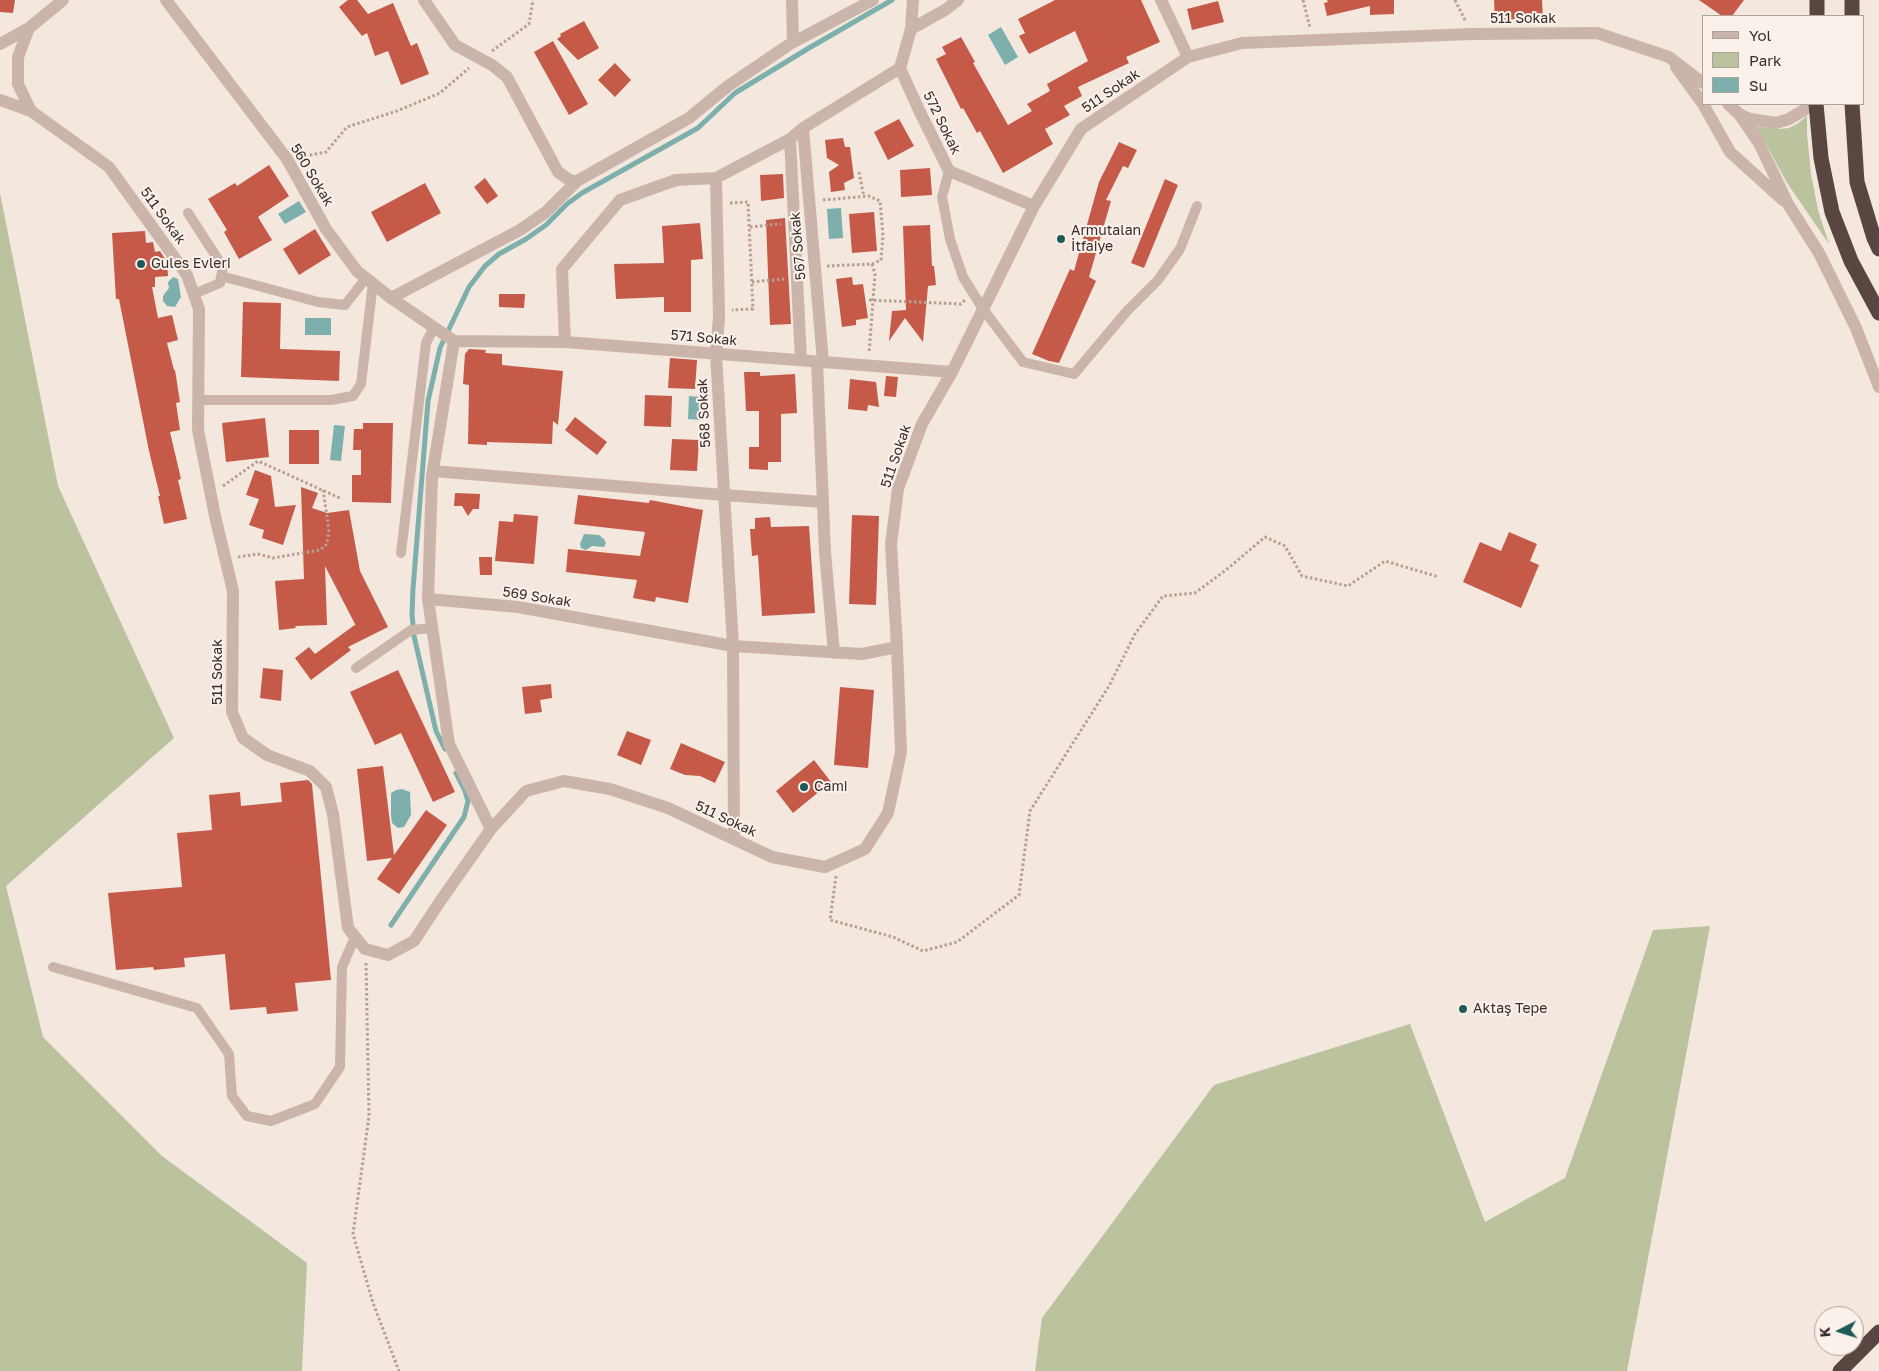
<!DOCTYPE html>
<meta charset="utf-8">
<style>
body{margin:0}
#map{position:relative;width:1879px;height:1371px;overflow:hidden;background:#f3e7de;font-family:"Golos Text",sans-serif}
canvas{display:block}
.legend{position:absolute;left:1702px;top:15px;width:162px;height:90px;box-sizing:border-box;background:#faf1eb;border:1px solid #aca39d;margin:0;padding:6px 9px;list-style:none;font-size:15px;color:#382d29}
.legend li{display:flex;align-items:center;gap:10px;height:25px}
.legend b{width:25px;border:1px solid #aca39d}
.north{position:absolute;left:1814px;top:1306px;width:50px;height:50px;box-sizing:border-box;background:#faf1eb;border:1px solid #aca39d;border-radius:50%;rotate:265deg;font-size:14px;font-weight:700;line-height:20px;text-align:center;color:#382d29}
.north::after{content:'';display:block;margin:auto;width:18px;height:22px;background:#1f5a58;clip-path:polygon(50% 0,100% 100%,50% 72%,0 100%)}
</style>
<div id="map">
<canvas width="1879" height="1371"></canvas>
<ul class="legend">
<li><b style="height:6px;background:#cbb5aa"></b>Yol</li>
<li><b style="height:14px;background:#bac29e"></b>Park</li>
<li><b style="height:14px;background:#7db0ac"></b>Su</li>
</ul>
<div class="north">K</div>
</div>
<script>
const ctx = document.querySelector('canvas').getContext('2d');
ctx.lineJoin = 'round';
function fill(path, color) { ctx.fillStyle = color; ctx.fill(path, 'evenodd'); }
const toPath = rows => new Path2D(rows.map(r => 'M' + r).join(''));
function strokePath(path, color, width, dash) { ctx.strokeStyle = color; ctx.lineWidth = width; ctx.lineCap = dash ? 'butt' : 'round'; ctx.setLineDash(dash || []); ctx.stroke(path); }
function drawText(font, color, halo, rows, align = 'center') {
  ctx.font = font + ' "Golos Text",sans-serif'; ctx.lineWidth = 4; ctx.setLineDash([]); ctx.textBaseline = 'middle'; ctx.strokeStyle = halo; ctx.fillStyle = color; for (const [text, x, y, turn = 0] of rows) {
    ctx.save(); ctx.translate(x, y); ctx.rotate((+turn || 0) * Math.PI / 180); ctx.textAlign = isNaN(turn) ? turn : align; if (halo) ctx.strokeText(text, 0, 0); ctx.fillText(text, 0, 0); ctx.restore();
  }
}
const green = toPath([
 [1807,116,1807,134,1811,174,1818,210,1829,244,1787,183,1764,140,1752,126,1779,129,1789,128,1797,124],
 [0,193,58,486,174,738,6,886,43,1037,162,1156,307,1263,302,1371,0,1371],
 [1710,926,1627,1371,1035,1371,1042,1318,1214,1085,1410,1024,1485,1222,1565,1178,1653,930]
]);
const water = toPath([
 [1001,27,1018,57,1005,65,988,35],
 [299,201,306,212,285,224,278,214],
 [841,208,843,238,829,239,827,209],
 [173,277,178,279,181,297,175,307,167,306,163,301,163,296,169,288,168,282],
 [305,318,331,318,331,335,305,335],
 [689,396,701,397,700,420,688,419],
 [334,425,345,426,341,461,330,460],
 [584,534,599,535,604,539,606,543,604,547,592,546,586,550,581,548,580,544],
 [402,789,410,792,411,815,404,827,398,828,392,823,391,815,391,793,396,790]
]);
const stream = toPath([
 [445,749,436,731,414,636,412,614,413,589,428,401,440,348,469,287,485,266,499,254,526,239,546,225,567,204,582,193,698,128,735,93,809,48,892,0],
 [391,925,464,817,468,801,465,791,456,773]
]);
const building = toPath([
 [0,0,15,0,13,13,0,12],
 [348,0,357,0,368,14,393,3,411,46,417,43,429,74,401,85,388,51,375,56,367,33,362,36,339,7],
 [1055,0,1141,0,1160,42,1126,57,1129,63,1078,87,1082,96,1064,106,1070,115,1045,129,1053,144,1003,173,980,131,977,133,963,108,961,109,936,59,946,54,942,47,961,37,975,62,973,63,1008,125,1032,111,1027,104,1050,91,1047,84,1088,61,1075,31,1029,54,1019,36,1025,33,1018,19],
 [1327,0,1394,0,1394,14,1370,15,1370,6,1327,16,1324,3,1328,2],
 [1494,0,1542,0,1543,18,1495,20],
 [1699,0,1744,0,1732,16,1722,16],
 [1218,1,1224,22,1192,30,1187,9],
 [584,21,599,48,578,60,557,39,561,36,560,34],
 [553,41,588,104,569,115,534,52],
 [615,63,631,80,615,97,598,80],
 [899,119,914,146,888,160,874,132],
 [843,138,845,147,850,147,854,178,844,183,845,190,831,192,829,172,839,165,827,158,825,140],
 [1119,142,1137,150,1128,168,1123,166,1106,200,1111,201,1089,277,1096,281,1059,363,1049,361,1032,354,1070,269,1074,271,1099,182],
 [269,165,289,196,258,217,272,240,239,259,224,232,227,230,208,199,235,183,237,186],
 [930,168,932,195,901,197,900,170],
 [783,174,784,198,761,201,760,175],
 [485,178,498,196,487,204,474,187],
 [1165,179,1178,185,1144,268,1131,263],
 [425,183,441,213,387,242,371,212],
 [874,212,877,251,852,253,849,214],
 [785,218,791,324,770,325,766,220],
 [700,223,703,259,691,260,691,312,664,312,664,297,616,299,614,264,664,263,662,226],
 [930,225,932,266,934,266,936,285,928,286,923,342,905,318,889,341,892,311,906,310,903,226],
 [315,229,331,255,299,275,283,249],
 [145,231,146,243,153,242,155,252,160,251,167,262,168,276,155,277,155,287,152,287,158,318,172,315,178,340,167,343,174,370,175,370,180,402,176,403,180,430,170,432,181,479,178,480,187,519,164,524,158,496,160,496,149,451,119,299,116,299,112,233],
 [852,277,853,285,863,284,868,318,856,320,856,325,842,327,836,279],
 [499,294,525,294,524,308,499,307],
 [243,302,281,303,280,349,340,351,339,381,241,377],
 [469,349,486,350,485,353,502,354,502,365,563,371,558,425,553,421,552,444,487,442,487,445,468,444,469,385,463,384,465,354],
 [670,358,697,360,695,389,668,388],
 [744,372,760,372,760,376,795,374,797,413,781,414,781,462,768,462,768,470,749,469,749,447,759,447,759,411,746,411],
 [886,376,898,377,896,397,884,396],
 [850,379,876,382,879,407,868,405,867,411,848,409],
 [645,395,672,396,671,427,644,426],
 [575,417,607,442,597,455,565,430],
 [265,418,269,457,226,462,222,423],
 [363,423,393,423,391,503,352,502,352,475,361,475,361,450,353,450,354,429,363,429],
 [289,430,319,430,319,464,289,464],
 [672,439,699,440,697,471,670,470],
 [255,470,271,476,275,507,296,505,283,545,262,538,264,530,249,525,259,499,246,495],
 [301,487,318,493,312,508,327,513,349,510,360,571,388,627,348,647,351,650,311,680,295,658,309,647,315,654,356,624,355,624,325,566,327,625,295,626,296,628,279,630,275,581,304,579],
 [455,493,480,494,479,509,473,509,468,516,462,506,454,506],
 [578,495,649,503,650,500,703,510,688,603,656,597,655,602,633,598,637,580,566,572,568,549,640,556,645,532,574,524],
 [514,514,538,516,534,564,495,561,499,521,513,522],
 [852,515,879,516,876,605,849,604],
 [770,517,771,527,809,526,815,613,762,616,758,555,752,556,750,529,755,529,755,518],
 [1509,532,1537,544,1530,561,1539,565,1521,608,1463,582,1480,542,1501,551],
 [479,557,492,557,492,575,480,575],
 [263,668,283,670,281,701,260,698],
 [398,670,455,792,433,802,401,733,375,745,350,692],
 [551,684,552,698,540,700,542,712,525,714,522,687],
 [840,687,874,690,868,768,834,765],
 [627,731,651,740,641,765,617,755],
 [681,743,725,762,715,783,700,776,685,775,670,769],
 [814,760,831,782,793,813,776,791],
 [383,766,394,855,426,810,447,825,399,894,377,879,392,858,367,861,357,769],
 [308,780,312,784,331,980,295,983,298,1011,267,1014,266,1007,230,1010,225,954,184,958,185,967,154,970,153,967,116,970,108,893,182,887,177,833,212,830,209,795,240,792,241,806,282,802,280,783]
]);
const path = toPath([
 [1303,0,1310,28],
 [1455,0,1465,20],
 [492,51,529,24,533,0],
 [300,157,326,152,347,127,397,111,440,93,469,68],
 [859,172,864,197],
 [823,200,869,196,880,201,883,235,881,260,872,264],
 [730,203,748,202,753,309,732,310],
 [750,227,781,224],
 [827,266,872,264,875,274,869,353],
 [752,282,784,279],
 [869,300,961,304,965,300],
 [223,486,258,461,342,499],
 [238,557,258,554,273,558,320,550,327,544,329,530,323,490],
 [836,876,830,920,893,937,923,951,957,942,1019,895,1030,811,1109,686,1135,634,1163,596,1195,593,1226,570,1265,537,1285,546,1302,576,1348,586,1385,561,1439,577],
 [366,963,369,1116,353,1234,373,1303,399,1371]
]);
const lane = toPath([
 [949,171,942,197,950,239,963,277,983,309,1023,362,1074,374,1127,311,1158,280,1180,249,1197,206],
 [188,213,223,267,220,283,194,294],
 [221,276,318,302,345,305,366,278],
 [198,400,331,400,353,396,361,384,373,283],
 [401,553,426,343,434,327],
 [356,668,411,630,432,628],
 [53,967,197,1008,229,1054,232,1096,247,1116,271,1121,315,1104,340,1067,342,967,355,937]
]);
const street = toPath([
 [63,0,29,28,18,57,18,84,31,111,109,167,187,275,199,309,198,430,215,516,233,591,232,712,243,738,267,755,310,771,326,787,333,814,348,928,365,949,388,955,414,941,441,900,491,829,526,791,564,781,610,789,668,808,772,857,825,867,865,849,888,813,901,752,897,647,891,544,898,489,922,424,952,372,1034,206,1081,129,1188,57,1242,43,1472,34,1597,33,1669,57,1703,83],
 [166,0,287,159,326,229,357,271,391,298,454,341],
 [424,0,455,45,492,65,507,77,558,172,571,181,577,181],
 [792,0,793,42],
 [913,0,911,29,900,68,918,108,949,171,1034,206],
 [1161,0,1188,57],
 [911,29,945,10,958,0],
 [0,44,29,28],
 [1676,67,1703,104],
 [0,100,31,111],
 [1703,104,1730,152,1783,200],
 [1728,104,1739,114,1750,119,1776,123,1789,119,1804,110,1809,104],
 [1739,114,1759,143,1788,204,1819,253,1856,328,1879,387],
 [803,128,823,362],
 [790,139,801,360],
 [716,178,719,317,716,354,733,646,734,839],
 [391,298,520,230,546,212,577,181,689,118,728,86,790,44,873,0],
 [454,341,432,476,428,599,518,607,733,646,862,654,897,647],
 [454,341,565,342,952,372],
 [565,342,562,269,620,200,676,180,716,178,790,139,803,128,900,68],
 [817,362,825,552,834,653],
 [433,471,724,495,823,502],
 [428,599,449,744,491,829]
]);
const highway = toPath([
 [1817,16,1817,0],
 [1852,16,1852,0],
 [1816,104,1821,158,1832,212,1851,261,1879,313],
 [1852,104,1857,182,1874,238,1879,249],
 [1840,1371,1879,1332]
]);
const markers = [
 [1061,239,5,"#1f5a58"],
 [141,264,5,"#1f5a58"],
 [804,787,5,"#1f5a58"],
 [1463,1009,5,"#1f5a58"]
];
const streetNames = [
 ["511 Sokak",1523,19],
 ["511 Sokak",1111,91,-34],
 ["572 Sokak",942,123,64],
 ["560 Sokak",312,175,59],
 ["511 Sokak",163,216,54],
 ["567 Sokak",798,246,-95],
 ["571 Sokak",704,338,5],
 ["568 Sokak",704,413,-93],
 ["511 Sokak",896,456,-71],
 ["569 Sokak",537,597,9],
 ["511 Sokak",218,672,-90],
 ["511 Sokak",726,819,25]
];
const poiNames = [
 ["Armutalan",1071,231],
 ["İtfaiye",1071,247],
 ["Gules Evleri",151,264],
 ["Cami",814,787],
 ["Aktaş Tepe",1473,1009]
];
fill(green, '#bac29e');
fill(water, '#7db0ac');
strokePath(stream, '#7db0ac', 5);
fill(building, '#c55a49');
strokePath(path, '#b79f94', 3, [2.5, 2.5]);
strokePath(lane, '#cbb5aa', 10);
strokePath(street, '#cbb5aa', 12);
strokePath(highway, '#594641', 15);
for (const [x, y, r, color] of markers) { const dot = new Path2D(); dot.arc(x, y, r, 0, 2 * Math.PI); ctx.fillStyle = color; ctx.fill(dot); strokePath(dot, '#faf1eb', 2); }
drawText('14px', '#382d29', '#faf1eb', streetNames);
drawText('14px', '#382d29', '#faf1eb', poiNames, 'left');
</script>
